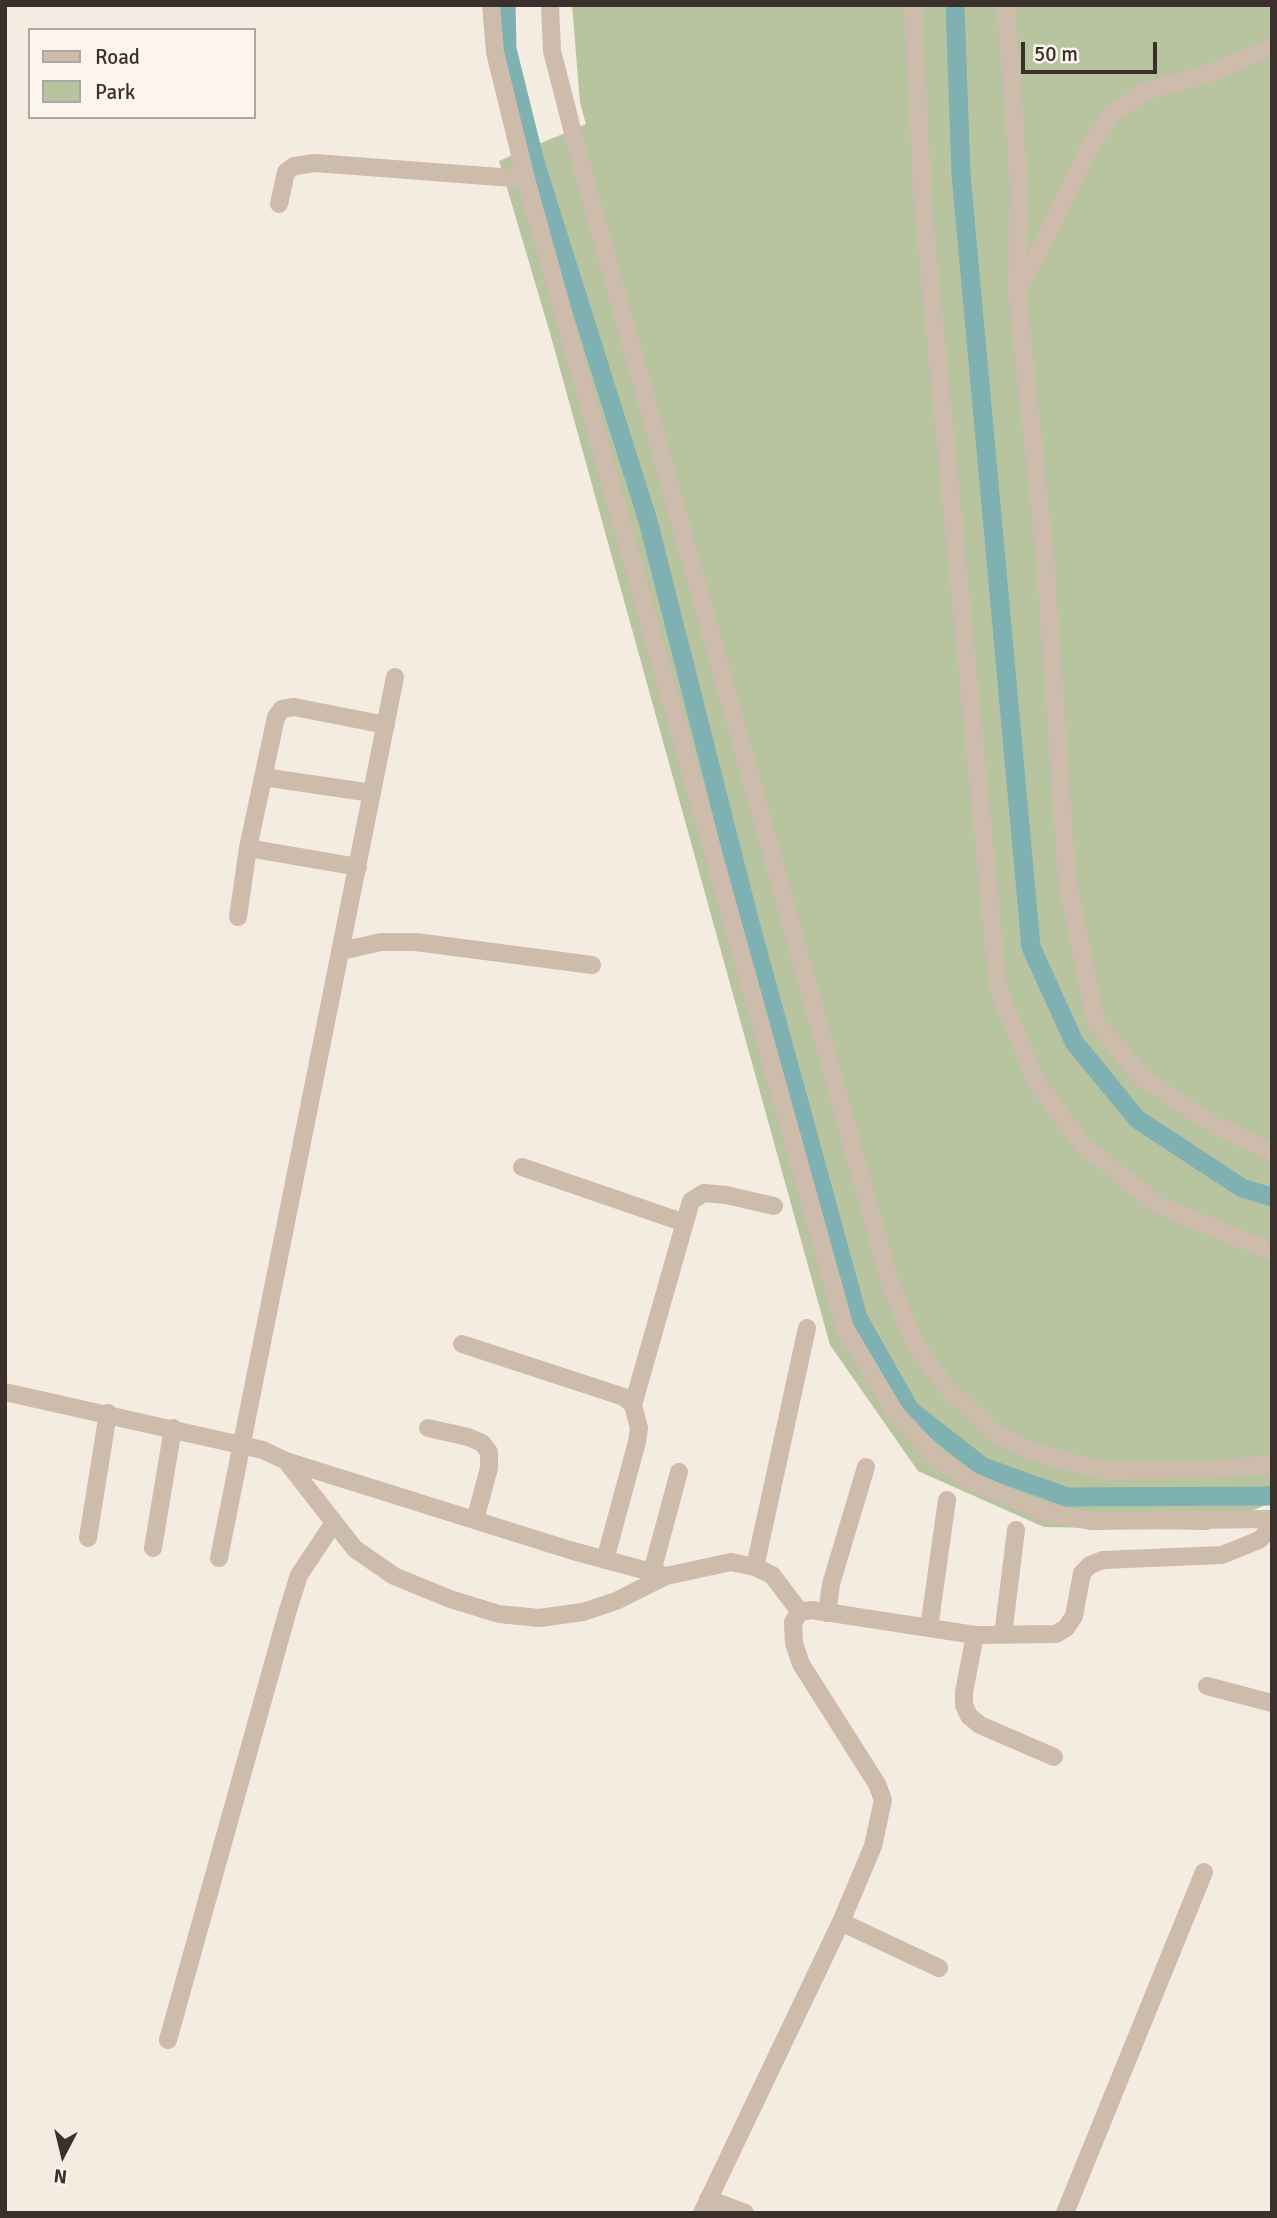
<!DOCTYPE html>
<style>
body{margin:0}
#map{position:relative;width:1277px;height:2218px;overflow:hidden;background:#f4ebe1;font-family:Signika,sans-serif}
canvas{display:block}
.frame{position:absolute;inset:0;border:7px solid #3b302b;pointer-events:none}
.legend{position:absolute;left:28px;top:28px;width:228px;height:91px;box-sizing:border-box;background:#fbf5ee;border:2px solid #aea6a0;margin:0;padding:9px 12px;list-style:none;font-size:21px;color:#3b302b}
.legend li{display:flex;align-items:center;gap:14px;height:35px}
.legend b{width:35px;border:2px solid #aea6a0}
.north{position:absolute;left:28px;top:2120px;width:70px;height:70px;-webkit-text-stroke:5px #fbf5ee;paint-order:stroke;rotate:187deg;font-size:19px;font-weight:700;line-height:28px;text-align:center;color:#3b302b}
.north::after{content:'';display:block;margin:auto;width:24px;height:32px;background:#3b302b;clip-path:polygon(50% 0,100% 100%,50% 72%,0 100%)}
.scale{position:absolute;left:1021px;top:42px;width:136px;height:32px;box-sizing:border-box;border:4px solid #3b302b;border-top:0;padding-left:9px;font-size:21px;line-height:24px;white-space:nowrap;color:#3b302b;-webkit-text-stroke:5px #fbf5ee;paint-order:stroke}
</style>
<div id="map">
<canvas width="1277" height="2218"></canvas>
<div class="frame"></div>
<ul class="legend">
<li><b style="height:9px;background:#cdbbac"></b>Road</li>
<li><b style="height:19px;background:#b8c4a0"></b>Park</li>
</ul>
<div class="north">N</div>
<div class="scale">50 m</div>
</div>
<script>
const ctx = document.querySelector('canvas').getContext('2d');
ctx.lineJoin = 'round';
function fill(path, color) { ctx.fillStyle = color; ctx.fill(path, 'evenodd'); }
const toPath = rows => new Path2D(rows.map(r => 'M' + r).join(''));
function strokePath(path, color, width, dash) { ctx.strokeStyle = color; ctx.lineWidth = width; ctx.lineCap = dash ? 'butt' : 'round'; ctx.setLineDash(dash || []); ctx.stroke(path); }
const green = toPath([
 [572,5,1272,5,1272,1502,1208,1530,1044,1527,918,1471,830,1345,550,333,499,161,586,124,580,103]
]);
const canal = toPath([
 [506,5,507,49,535,162,648,521,750,923,858,1318,910,1410,983,1467,1067,1497,1272,1496],
 [955,5,961,174,1031,947,1074,1042,1137,1119,1242,1188,1272,1197]
]);
const minor = toPath([
 [491,5,495,52,526,179,845,1328,896,1414,940,1461,972,1481,1046,1513,1091,1521,1272,1519],
 [550,5,552,51,579,156,891,1286,915,1343,946,1387,994,1432,1030,1451,1104,1471,1220,1469,1272,1464],
 [913,5,923,205,998,988,1037,1084,1084,1146,1158,1205,1272,1252],
 [1006,5,1019,185,1017,289,1045,557,1067,880,1096,1022,1141,1076,1216,1126,1272,1152],
 [279,204,286,172,294,166,315,163,526,179],
 [1017,289,1039,252,1087,151,1113,113,1143,92,1208,74,1272,47],
 [263,777,372,793],
 [248,848,358,867],
 [238,917,248,848,276,717,282,709,294,707,386,725],
 [341,951,381,942,416,942,592,965],
 [522,1167,682,1222],
 [462,1344,624,1397,633,1405,639,1428,637,1442,605,1560],
 [5,1392,263,1450,286,1461,355,1549,394,1576,450,1599,499,1614,539,1618,583,1612,616,1601,666,1576,731,1562,755,1567,772,1575,800,1612],
 [633,1405,691,1201,704,1193,726,1195,774,1206],
 [428,1428,468,1437,482,1443,489,1452,489,1468,475,1520],
 [286,1461,573,1551,666,1576],
 [88,1538,108,1413],
 [153,1548,173,1428],
 [219,1558,395,677],
 [755,1567,807,1328],
 [652,1572,679,1472],
 [827,1613,831,1584,866,1467],
 [929,1628,947,1500],
 [975,1635,964,1692,964,1705,969,1716,980,1725,1054,1757],
 [1003,1635,1016,1530],
 [1207,1686,1272,1703],
 [841,1922,939,1968],
 [168,2040,288,1610,299,1575,333,1524],
 [708,2199,745,2213],
 [702,2213,841,1922,873,1846,883,1800,877,1784,801,1664,794,1643,793,1622,800,1612,812,1610,975,1635,1056,1634,1066,1628,1074,1616,1082,1573,1090,1565,1103,1560,1222,1555,1259,1540,1272,1528],
 [1065,2213,1204,1872]
]);
fill(green, '#b8c4a0');
strokePath(canal, '#7fb0b2', 19);
strokePath(minor, '#cdbbac', 18);
</script>
